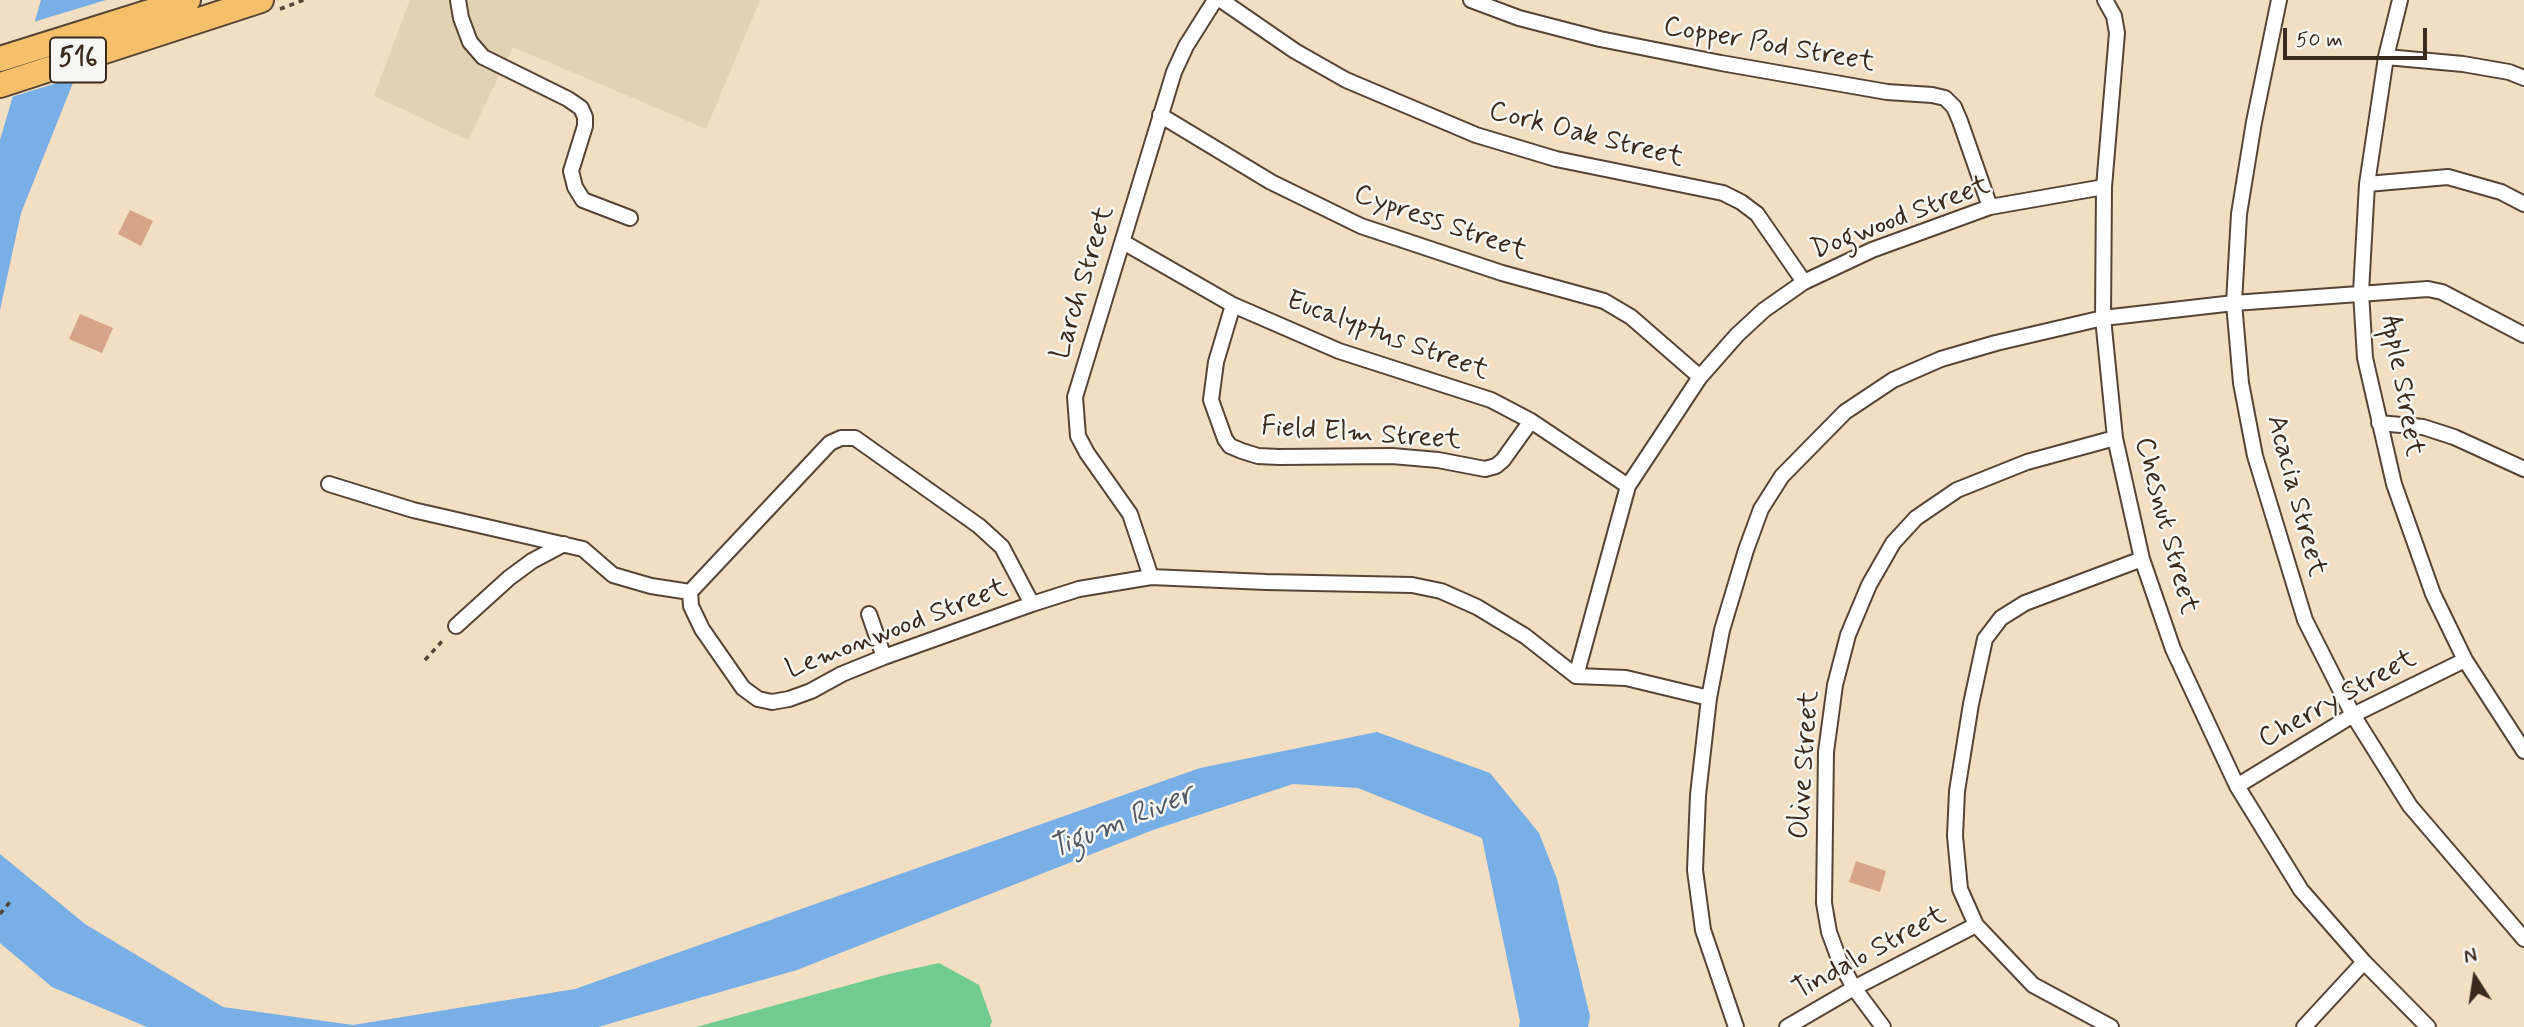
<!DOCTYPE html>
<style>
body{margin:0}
#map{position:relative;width:2524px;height:1027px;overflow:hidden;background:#f2dec2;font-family:Mynerve,sans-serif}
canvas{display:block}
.north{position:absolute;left:2440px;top:943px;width:70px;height:70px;-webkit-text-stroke:5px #f6f6f2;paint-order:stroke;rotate:348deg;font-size:19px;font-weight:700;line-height:28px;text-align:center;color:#3b2a1e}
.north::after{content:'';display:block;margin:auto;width:24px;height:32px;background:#3b2a1e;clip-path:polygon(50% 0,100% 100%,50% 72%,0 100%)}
.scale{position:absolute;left:2283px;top:28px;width:144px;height:32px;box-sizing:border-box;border:4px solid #3b2a1e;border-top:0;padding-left:9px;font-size:21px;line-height:24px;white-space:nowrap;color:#3b2a1e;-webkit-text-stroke:5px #f6f6f2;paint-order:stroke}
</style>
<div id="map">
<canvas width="2524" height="1027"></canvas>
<div class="north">N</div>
<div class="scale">50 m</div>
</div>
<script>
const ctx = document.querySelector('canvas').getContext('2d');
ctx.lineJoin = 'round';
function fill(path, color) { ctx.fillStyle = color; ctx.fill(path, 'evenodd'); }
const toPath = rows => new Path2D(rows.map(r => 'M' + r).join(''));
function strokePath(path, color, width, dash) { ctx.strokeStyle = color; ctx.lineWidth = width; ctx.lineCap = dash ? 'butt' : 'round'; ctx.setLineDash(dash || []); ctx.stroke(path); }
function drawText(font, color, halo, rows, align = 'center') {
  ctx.font = font + ' Mynerve,sans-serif'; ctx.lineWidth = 5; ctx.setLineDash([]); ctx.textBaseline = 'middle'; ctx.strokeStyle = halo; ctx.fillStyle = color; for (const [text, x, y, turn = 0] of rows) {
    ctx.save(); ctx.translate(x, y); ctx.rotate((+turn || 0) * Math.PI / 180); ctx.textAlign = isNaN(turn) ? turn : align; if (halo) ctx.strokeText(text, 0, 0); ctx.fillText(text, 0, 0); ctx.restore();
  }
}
const built = toPath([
 [410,0,760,0,706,129,513,47,468,140,374,96]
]);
const green = toPath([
 [939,963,979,985,992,1021,990,1027,696,1027,889,974]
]);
const water = toPath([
 [41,0,106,0,21,213,0,310,0,140],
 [1377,732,1490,773,1539,833,1557,879,1590,1016,1588,1027,1519,1027,1520,1021,1482,838,1358,788,1293,784,1153,830,797,970,598,1027,147,1027,52,987,0,943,0,854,85,924,223,1007,353,1025,575,989,1200,768]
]);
const pier = toPath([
 [106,0,110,0,80,76,8,98,30,23]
]);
const building = toPath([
 [130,210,153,221,141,246,118,234],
 [80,314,113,328,102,353,69,339],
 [1856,861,1886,871,1880,892,1849,882]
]);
const path = toPath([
 [280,9,304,0],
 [425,660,445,638],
 [0,914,10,902]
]);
const minor = toPath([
 [458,0,461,18,470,42,483,57,568,99,581,108,585,117,585,126,571,171,575,187,583,200,630,218],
 [1221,0,1295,51,1346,80,1476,135,1556,159,1723,193,1741,202,1757,214,1804,282],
 [1471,0,1519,18,1600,39,1721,63,1887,92,1932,95,1945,98,1954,107,1960,121,1990,207],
 [2105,0,2114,16,2117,33,2104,187,2103,318,2115,438,2142,559,2173,649,2237,786,2301,890,2364,962,2428,1027],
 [2279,0,2254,122,2239,214,2234,303,2241,383,2255,456,2305,620,2353,715,2410,806,2524,939],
 [2400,0,2386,57,2367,184,2361,292,2365,358,2394,484,2433,594,2465,660,2524,751],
 [2386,57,2463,64,2509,72,2524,78],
 [1160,115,1271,182,1361,226,1502,273,1604,301,1631,317,1700,377],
 [2367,184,2448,177,2501,192,2524,204],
 [1123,242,1233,305,1339,351,1491,400,1531,421,1628,486],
 [1233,305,1216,362,1211,400,1225,439,1230,446,1242,451,1258,456,1279,457,1392,456,1438,460,1485,469,1496,466,1503,460,1531,421],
 [2379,423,2423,427,2454,437,2524,469],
 [329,484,413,510,583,549,613,575,651,586,690,592],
 [1151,577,1130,514,1087,453,1078,436,1075,397,1174,72,1186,46,1215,0],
 [1032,604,1002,547,979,526,855,438,841,438,830,443,690,592,691,606,702,629,743,688,758,699,772,702,789,699,811,691,842,674,884,657,1032,604,1079,589,1151,577,1266,582,1412,585,1441,591,1477,607,1525,636,1576,676,1626,678,1709,698],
 [869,614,884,657],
 [456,626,509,578,532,561,564,544],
 [1576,676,1628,486,1700,377,1737,335,1764,310,1804,282,1872,250,1990,207,2104,187],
 [2237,786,2353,715,2465,660],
 [1736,1027,1703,930,1695,870,1698,795,1709,698,1722,630,1746,550,1761,509,1782,476,1845,412,1893,380,1941,359,1996,343,2103,318,2234,303,2428,289,2442,292,2524,335],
 [1787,1027,1854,988,1976,925],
 [1883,1027,1854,988,1840,962,1829,932,1824,903,1826,752,1835,685,1848,635,1869,585,1893,543,1916,518,1957,490,2027,462,2115,438],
 [2111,1027,2033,985,1976,925,1960,889,1955,836,1957,791,1971,704,1985,639,2001,618,2025,603,2142,559],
 [2304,1027,2364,962]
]);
const trunk = toPath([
 [0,59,188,0],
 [0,85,261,0]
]);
const shields = [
 [78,60,56]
];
const shieldNames = [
 ["516",78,60]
];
const streetNames = [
 ["Copper Pod Street",1769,46,10],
 ["Cork Oak Street",1586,136,14],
 ["Dogwood Street",1901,219,-21],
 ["Cypress Street",1440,224,19],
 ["Larch Street",1084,283,-73],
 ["Eucalyptus Street",1387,337,20],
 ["Apple Street",2401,386,80],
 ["Field Elm Street",1361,435,4],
 ["Acacia Street",2295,496,75],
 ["Chesnut Street",2165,526,75],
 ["Lemonwood Street",897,630,-21],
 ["Cherry Street",2338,700,-29],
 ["Olive Street",1806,765,-86],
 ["Tindalo Street",1870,954,-28]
];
const waterNames = [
 ["Tigum River",1122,823,-22]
];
fill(built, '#e1d2b4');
fill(green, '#72cb91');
fill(water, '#78afe7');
fill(pier, '#f2dec2');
fill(building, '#d5a489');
strokePath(minor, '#564537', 18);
strokePath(trunk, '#564537', 28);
strokePath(path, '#564537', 3.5, [5, 5]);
strokePath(minor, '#fff', 14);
strokePath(trunk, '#f6c06b', 24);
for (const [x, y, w] of shields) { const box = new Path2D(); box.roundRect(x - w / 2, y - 22.5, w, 45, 5); ctx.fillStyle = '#f6f6f2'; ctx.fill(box); strokePath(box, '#3b2a1e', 2); }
drawText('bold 26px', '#3b2a1e', null, shieldNames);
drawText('28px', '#3b2a1e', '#f6f6f2', streetNames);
drawText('italic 30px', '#505964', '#f6f6f2', waterNames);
</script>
